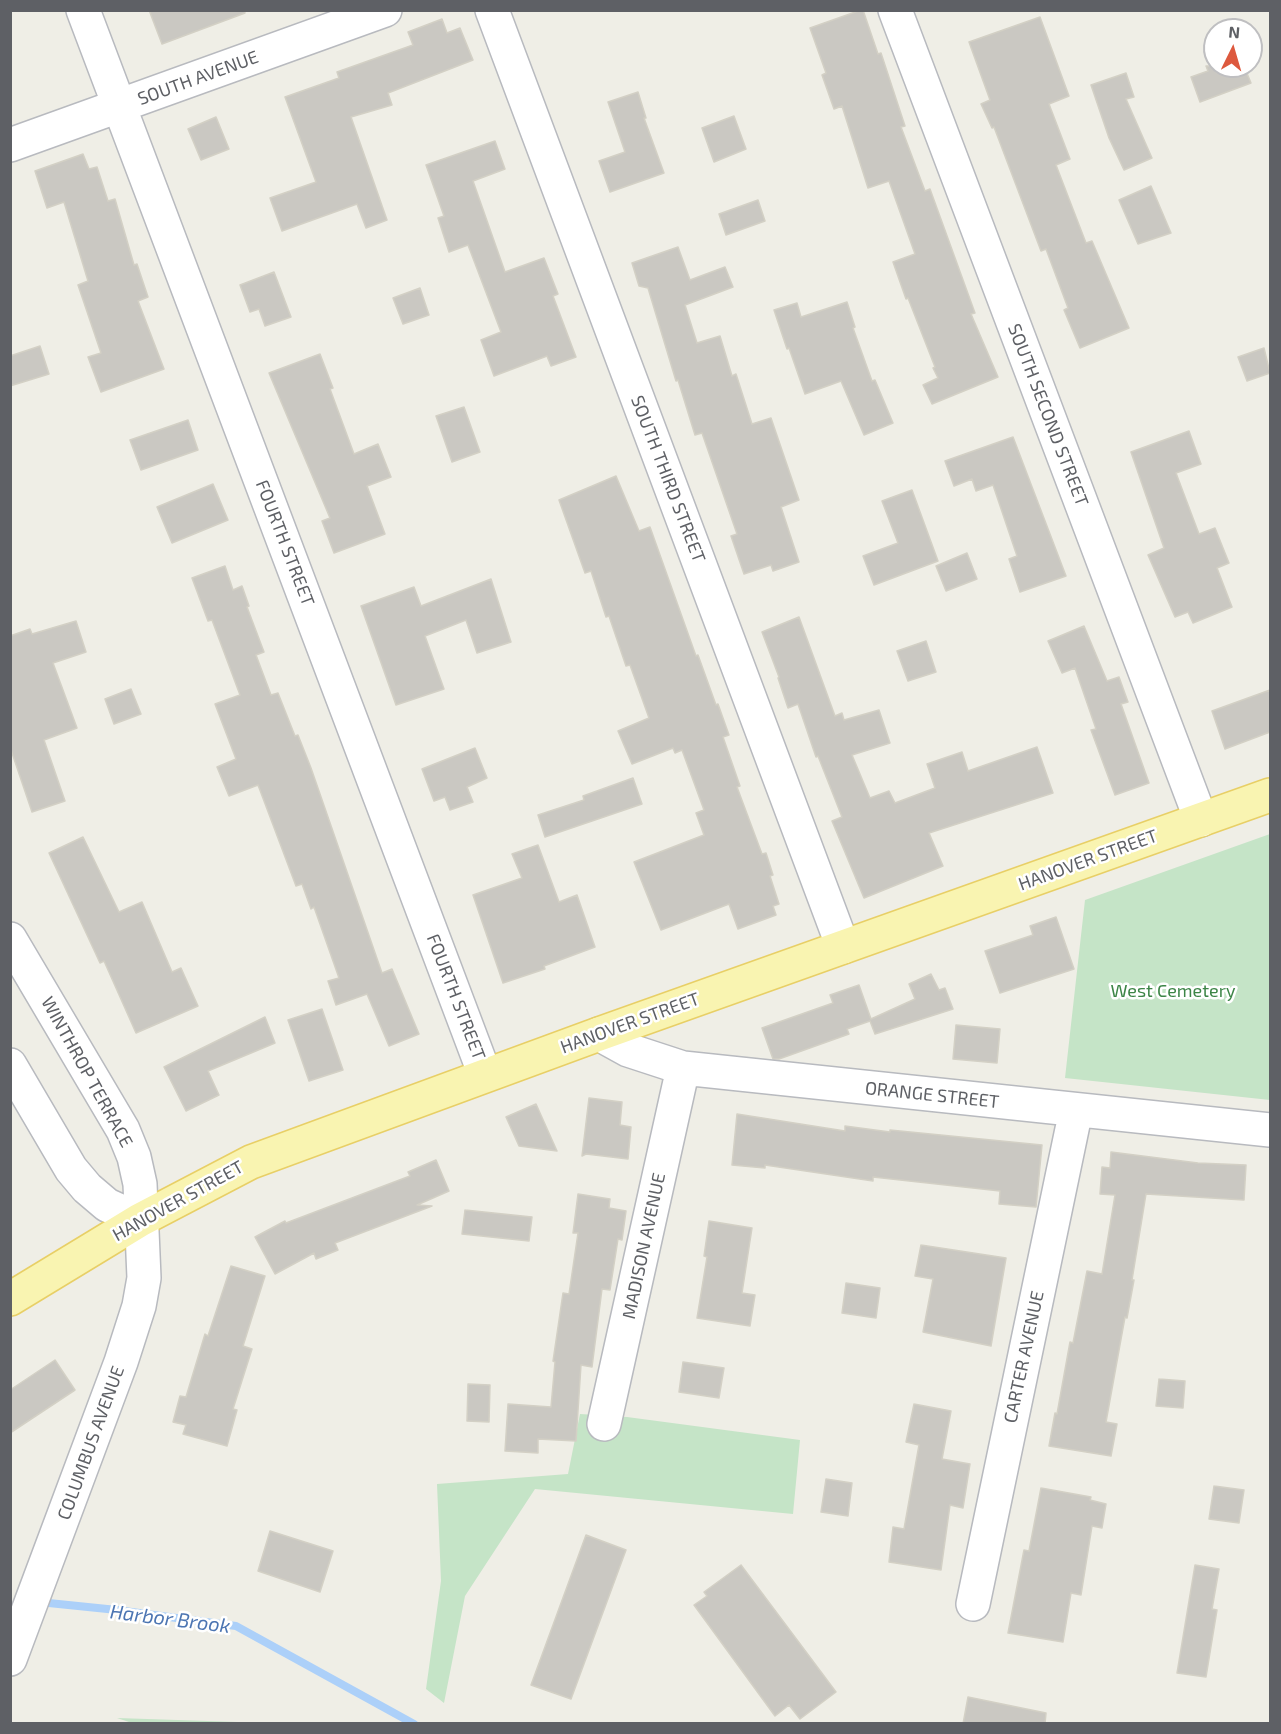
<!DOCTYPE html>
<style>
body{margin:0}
#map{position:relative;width:1281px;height:1734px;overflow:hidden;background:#efeee6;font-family:"Exo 2",sans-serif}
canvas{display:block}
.frame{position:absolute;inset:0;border:12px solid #5e6065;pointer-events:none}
.north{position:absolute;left:1203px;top:18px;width:60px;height:60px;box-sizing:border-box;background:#fff;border:2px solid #bfbfc1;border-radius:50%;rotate:5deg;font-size:16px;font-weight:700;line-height:24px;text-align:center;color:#5e6065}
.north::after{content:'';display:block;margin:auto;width:21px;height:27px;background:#dd593e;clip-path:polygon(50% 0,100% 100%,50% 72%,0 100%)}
</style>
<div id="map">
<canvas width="1281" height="1734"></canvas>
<div class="frame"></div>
<div class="north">N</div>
</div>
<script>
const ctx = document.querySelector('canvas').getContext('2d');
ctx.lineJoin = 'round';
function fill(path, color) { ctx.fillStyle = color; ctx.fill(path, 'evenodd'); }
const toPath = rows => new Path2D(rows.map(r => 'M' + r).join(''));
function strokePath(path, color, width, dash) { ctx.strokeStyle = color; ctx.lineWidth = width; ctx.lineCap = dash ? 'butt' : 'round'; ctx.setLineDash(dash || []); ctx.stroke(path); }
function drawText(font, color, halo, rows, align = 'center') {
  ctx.font = font + ' "Exo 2",sans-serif'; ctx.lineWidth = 5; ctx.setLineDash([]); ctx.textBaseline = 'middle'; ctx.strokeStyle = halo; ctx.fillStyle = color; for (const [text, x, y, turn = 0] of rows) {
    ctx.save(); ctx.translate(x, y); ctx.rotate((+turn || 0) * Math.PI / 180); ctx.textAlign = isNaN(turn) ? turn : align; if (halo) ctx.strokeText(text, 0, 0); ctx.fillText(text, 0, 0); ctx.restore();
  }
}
const green = toPath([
 [1270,834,1270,1100,1065,1078,1085,900],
 [580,1414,627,1417,800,1440,793,1514,535,1489,465,1596,444,1703,426,1689,441,1581,437,1484,568,1474],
 [117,1718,238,1722,243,1723,132,1723]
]);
const stream = toPath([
 [39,1602,117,1610,236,1626,414,1724]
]);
const building = toPath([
 [149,10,244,10,245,13,162,44,149,10],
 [861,10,863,10,878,54,881,53,905,126,901,127,925,191,930,189,975,313,971,314,998,377,932,404,923,385,938,378,933,368,935,367,908,298,906,299,893,262,915,254,889,181,868,188,842,106,834,109,822,75,826,73,810,28,861,10],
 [1040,17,1069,96,1049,104,1070,159,1056,165,1086,243,1092,241,1129,328,1080,348,1064,310,1068,308,1046,249,1041,251,994,127,992,128,981,104,990,100,969,42,1040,17],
 [442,19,447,33,460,28,473,60,388,93,392,105,351,117,387,220,366,228,357,204,282,231,270,198,316,182,285,97,339,78,337,72,413,45,408,32,442,19],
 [1206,66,1244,66,1251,83,1200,102,1191,77,1208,71,1206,66],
 [1126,73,1134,97,1126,99,1152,158,1124,170,1109,138,1091,85,1126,73],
 [638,92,646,118,644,118,664,173,610,192,599,161,625,152,608,102,638,92],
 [734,116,746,149,714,162,702,128,734,116],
 [216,117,229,149,201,160,188,129,216,117],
 [495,141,505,169,473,181,505,272,544,258,558,294,553,296,576,357,551,366,547,356,494,376,481,340,501,332,468,245,449,252,438,218,444,216,426,165,495,141],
 [83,154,89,169,97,167,108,201,115,199,134,265,137,264,148,297,138,301,164,369,101,392,88,357,101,353,78,285,88,281,64,202,47,208,35,171,83,154],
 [1151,186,1171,233,1138,244,1119,200,1151,186],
 [758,200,765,221,726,235,719,214,758,200],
 [678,247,690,280,725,267,733,287,685,305,697,343,720,336,732,376,736,374,752,424,771,418,799,500,781,507,799,562,773,571,771,565,744,574,731,536,737,534,702,433,695,435,678,380,676,381,648,288,639,286,632,263,678,247],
 [274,272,291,317,265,326,259,309,250,312,240,285,274,272],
 [420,288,429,315,403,324,393,298,420,288],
 [847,302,855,327,853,328,872,381,875,380,893,423,864,435,841,381,805,394,789,348,787,349,774,310,797,303,801,317,847,302],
 [40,346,49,374,10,386,10,356,40,346],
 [1264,348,1270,373,1247,381,1238,357,1264,348],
 [320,354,333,388,330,389,354,454,378,444,391,477,367,486,385,534,334,553,322,521,330,518,269,373,320,354],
 [464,407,480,452,452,462,436,416,464,407],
 [188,420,198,450,141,470,130,440,188,420],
 [1189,431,1201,464,1176,473,1199,534,1215,528,1229,563,1217,568,1232,607,1193,623,1188,612,1175,617,1148,555,1164,548,1131,452,1189,431],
 [1013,437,1066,576,1020,592,1009,559,1017,556,993,485,976,491,972,479,954,486,945,461,1013,437],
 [616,476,639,531,650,527,696,656,698,655,716,705,718,704,729,735,723,737,740,786,737,787,762,854,766,853,773,875,770,876,779,904,773,906,776,915,738,929,729,904,661,930,634,862,704,835,696,813,704,810,682,750,675,753,673,748,632,764,618,731,649,718,630,665,626,666,609,616,606,617,591,571,585,573,559,500,616,476],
 [213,484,228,520,172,543,157,507,213,484],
 [912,490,938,561,874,585,863,556,898,543,882,501,912,490],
 [967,553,977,579,946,591,936,566,967,553],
 [225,566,233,590,242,586,249,606,247,607,264,652,256,655,271,695,278,693,295,736,298,735,311,768,382,973,392,969,419,1034,389,1046,367,994,336,1005,328,981,339,978,314,907,311,909,302,884,296,886,258,785,229,796,217,767,236,759,215,704,240,695,212,620,208,621,192,578,225,566],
 [491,579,511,642,477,653,466,620,425,636,444,689,396,705,361,606,414,587,421,606,491,579],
 [799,617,835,716,842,713,844,720,879,710,890,743,852,755,870,798,889,791,895,803,935,788,927,764,962,752,968,771,1037,747,1053,793,929,833,943,866,864,898,832,821,842,817,818,756,816,757,798,704,788,708,778,678,779,677,762,632,799,617],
 [76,621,86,652,53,663,77,728,44,740,65,801,32,812,10,747,10,636,30,629,32,634,76,621],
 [1084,626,1107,681,1119,677,1128,702,1121,704,1149,783,1115,795,1091,730,1096,729,1075,668,1062,673,1048,641,1084,626],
 [926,641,936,672,908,681,897,651,926,641],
 [131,689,141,714,114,724,105,699,131,689],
 [1270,690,1270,732,1225,749,1212,711,1270,690],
 [475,748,487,778,467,787,473,802,450,810,445,797,434,801,422,769,475,748],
 [633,778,642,804,545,837,538,815,584,800,583,796,633,778],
 [83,837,119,912,142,902,172,972,181,968,198,1006,136,1033,104,961,100,963,49,853,83,837],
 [538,845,559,902,577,895,595,947,544,966,545,969,503,983,473,895,522,878,512,854,538,845],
 [1056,917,1074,969,1000,993,985,951,1033,935,1030,926,1056,917],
 [931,974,939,990,945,988,953,1009,875,1034,870,1021,847,1029,849,1034,779,1059,773,1059,762,1028,833,1003,830,995,859,985,871,1019,915,999,909,984,931,974],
 [322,1009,343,1070,309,1081,288,1020,322,1009],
 [265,1017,275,1043,208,1071,219,1095,186,1111,164,1067,265,1017],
 [956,1025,1000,1029,997,1063,953,1059,956,1025],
 [589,1098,622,1102,620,1125,631,1127,628,1159,586,1154,582,1156,589,1098],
 [536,1104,557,1151,519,1146,506,1117,536,1104],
 [737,1114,845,1131,845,1126,890,1132,890,1130,1042,1145,1036,1207,999,1204,1000,1191,873,1177,873,1181,765,1165,765,1168,732,1165,737,1114],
 [1111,1152,1198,1163,1246,1165,1244,1200,1146,1194,1132,1280,1134,1280,1127,1318,1125,1317,1106,1422,1117,1424,1111,1456,1049,1446,1055,1413,1057,1414,1070,1342,1073,1343,1087,1271,1102,1274,1115,1195,1100,1194,1102,1167,1110,1168,1111,1152],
 [436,1160,449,1191,417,1205,432,1206,335,1243,338,1250,316,1259,314,1253,275,1274,255,1237,285,1221,286,1223,410,1176,408,1172,436,1160],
 [578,1194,610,1199,609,1208,626,1211,622,1240,618,1239,610,1290,602,1289,592,1367,581,1365,576,1441,538,1439,538,1453,505,1451,508,1404,551,1407,555,1362,553,1361,563,1293,569,1294,578,1233,573,1233,578,1194],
 [465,1210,532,1217,529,1241,462,1234,465,1210],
 [709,1221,752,1228,742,1293,755,1295,750,1326,697,1318,707,1257,704,1256,709,1221],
 [921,1245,1006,1258,991,1346,923,1332,933,1279,915,1276,921,1245],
 [231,1266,265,1276,243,1346,252,1349,233,1409,237,1410,227,1446,183,1434,186,1425,173,1422,180,1396,186,1397,205,1334,208,1336,231,1266],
 [846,1283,880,1288,876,1318,842,1313,846,1283],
 [55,1360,75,1390,10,1433,10,1390,55,1360],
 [683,1362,724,1368,719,1398,679,1392,683,1362],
 [1159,1379,1185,1381,1183,1408,1156,1406,1159,1379],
 [468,1384,490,1385,489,1422,467,1421,468,1384],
 [914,1404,951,1411,942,1459,970,1464,963,1508,950,1505,941,1570,889,1562,893,1527,904,1529,919,1445,906,1442,914,1404],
 [826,1479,852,1483,848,1516,821,1512,826,1479],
 [1214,1486,1244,1490,1239,1523,1209,1519,1214,1486],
 [1041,1488,1091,1497,1090,1500,1106,1504,1102,1528,1092,1526,1081,1595,1071,1593,1063,1642,1008,1633,1024,1550,1029,1551,1041,1488],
 [270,1531,333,1551,320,1592,258,1571,270,1531],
 [586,1535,626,1550,571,1699,531,1685,586,1535],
 [741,1565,836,1692,800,1719,789,1705,775,1716,694,1605,707,1596,704,1592,741,1565],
 [1195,1565,1219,1569,1212,1609,1217,1610,1206,1677,1177,1673,1195,1565],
 [968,1697,1046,1713,1045,1724,963,1724,968,1697]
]);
const minor = toPath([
 [83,10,485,1075],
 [492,10,843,947],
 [895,10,1201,820],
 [10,145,385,10],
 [10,939,123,1130,134,1157,140,1184,144,1278,139,1306,121,1362,10,1659],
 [599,1034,628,1050,683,1068,1270,1130],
 [10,1065,71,1169,87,1188,107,1205,140,1220],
 [604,1424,683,1068],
 [973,1604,1076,1110]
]);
const major = toPath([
 [10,1299,140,1220,251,1162,599,1034,1270,795]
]);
const streetNames = [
 ["SOUTH AVENUE",198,78,-20],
 ["SOUTH SECOND STREET",1048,415,69],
 ["SOUTH THIRD STREET",668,479,69],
 ["FOURTH STREET",285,543,69],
 ["HANOVER STREET",1088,860,-20],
 ["FOURTH STREET",456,997,69],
 ["HANOVER STREET",630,1023,-20],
 ["WINTHROP TERRACE",87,1072,61],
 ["ORANGE STREET",932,1095,6],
 ["HANOVER STREET",178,1201,-29],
 ["MADISON AVENUE",644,1246,-78],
 ["CARTER AVENUE",1024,1357,-78],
 ["COLUMBUS AVENUE",91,1443,-70]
];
const parkNames = [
 ["West Cemetery",1173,991]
];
const waterNames = [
 ["Harbor Brook",170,1619,7]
];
fill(green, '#c5e4c7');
strokePath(stream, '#acd0f9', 8);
fill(building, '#cac8c2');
strokePath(building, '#d3d0c5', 1.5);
strokePath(minor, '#b8babf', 36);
strokePath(major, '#e8cf66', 36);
strokePath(minor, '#fff', 33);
strokePath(major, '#f9f4b1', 33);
drawText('18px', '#5e6065', '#fff', streetNames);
drawText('18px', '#3d8547', '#fff', parkNames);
drawText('italic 20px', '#4c75b2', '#fff', waterNames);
</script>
